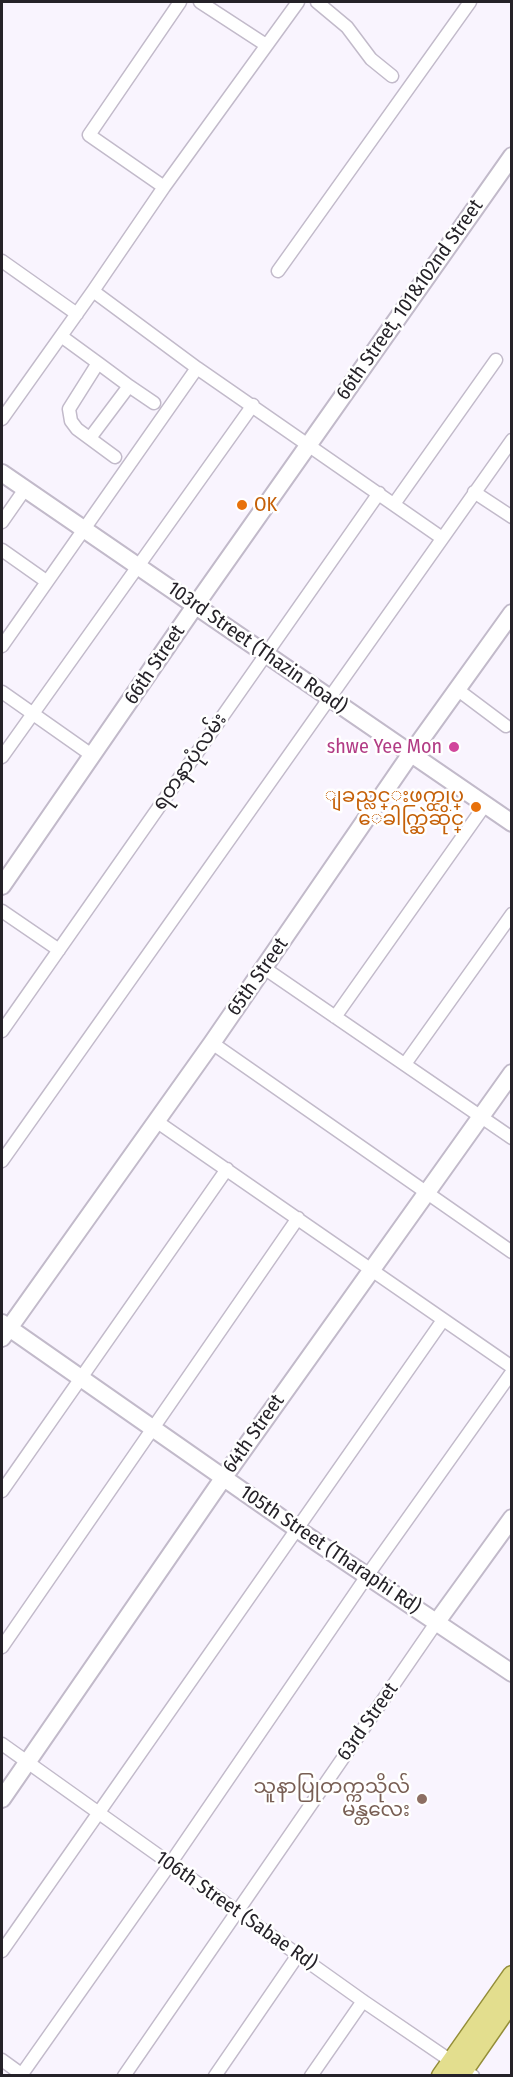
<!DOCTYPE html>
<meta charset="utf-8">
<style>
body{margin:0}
#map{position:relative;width:513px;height:2077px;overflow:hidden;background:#f9f4fe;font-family:"Fira Sans Condensed",sans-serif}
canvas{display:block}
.frame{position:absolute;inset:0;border:3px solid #252228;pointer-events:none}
</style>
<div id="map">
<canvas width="513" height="2077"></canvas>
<div class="frame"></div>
</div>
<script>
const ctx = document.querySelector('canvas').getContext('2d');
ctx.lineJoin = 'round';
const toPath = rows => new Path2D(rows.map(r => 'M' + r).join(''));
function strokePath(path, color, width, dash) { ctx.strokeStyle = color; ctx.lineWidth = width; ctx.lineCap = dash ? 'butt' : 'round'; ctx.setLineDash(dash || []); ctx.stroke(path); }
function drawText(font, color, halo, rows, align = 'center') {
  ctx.font = font + ' "Fira Sans Condensed","Noto Sans Myanmar",sans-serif'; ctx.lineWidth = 5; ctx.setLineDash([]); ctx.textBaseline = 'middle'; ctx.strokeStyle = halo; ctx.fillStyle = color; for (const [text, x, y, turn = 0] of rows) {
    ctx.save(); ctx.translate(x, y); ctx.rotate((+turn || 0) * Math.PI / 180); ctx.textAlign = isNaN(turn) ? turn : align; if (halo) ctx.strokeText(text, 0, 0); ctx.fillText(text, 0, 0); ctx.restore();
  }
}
const street = toPath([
 [200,2,266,45],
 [317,2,347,27,371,59,392,76],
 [164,187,89,135,180,2],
 [2,261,77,314],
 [278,271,470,2],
 [93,291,197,368,442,538],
 [61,336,98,363,69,409,71,421,77,429,115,457],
 [129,386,154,403],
 [2,419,93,291,164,187,298,2],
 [90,438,129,386,98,363],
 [474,492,512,517],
 [394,504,496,360],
 [2,522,25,489],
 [2,550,46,581],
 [2,646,197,368],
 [458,690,506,726],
 [2,692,93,756],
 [2,757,253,405],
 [2,911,59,950],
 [264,968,512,1138],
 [335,1017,485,805],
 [2,1031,379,493],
 [212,1043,512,1252],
 [405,1064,512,914],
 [156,1121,512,1367],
 [2,1161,512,440],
 [2,1491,227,1169],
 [2,1647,298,1218],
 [2,1744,363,2001,473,2076],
 [2,1951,443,1320],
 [2,2060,24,2076],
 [22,2074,170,1864,367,1576,512,1372],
 [124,2076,436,1623],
 [215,2076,298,1955],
 [311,2076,363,2001]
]);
const secondary = toPath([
 [2,473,512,823],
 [2,886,195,606,512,156],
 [2,1323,297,1529,512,1673],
 [2,1338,212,1043,410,755,512,613],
 [436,1623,512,1518],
 [2,1799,224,1477,512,1073]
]);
const primary = toPath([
 [441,2076,512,1975],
 [460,2076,512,2001]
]);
const markers = [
 [242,505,6,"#e8710a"],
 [454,747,6,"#d1479c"],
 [476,807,6,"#e8710a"],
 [422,1799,6,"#8d6e63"]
];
const streetNames = [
 ["66th Street, 101&102nd Street",410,300,-55],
 ["103rd Street (Thazin Road)",257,648,35],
 ["66th Street",155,665,-56],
 ["ရတနာပုံလမ်း",190,762,-55],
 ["65th Street",258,977,-55],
 ["64th Street",254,1434,-55],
 ["105th Street (Tharaphi Rd)",330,1550,34],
 ["63rd Street",368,1722,-55],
 ["106th Street (Sabae Rd)",236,1911,35]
];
const foodNames = [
 ["OK",254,505],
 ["ျခည္လင္းဖက္ထုပ္",464,796,"right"],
 ["ေခါက္ဆြဲဆိုင္",464,819,"right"]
];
const hotelNames = [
 ["shwe Yee Mon",442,747]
];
const educationNames = [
 ["သူနာပြုတက္ကသိုလ်",410,1787],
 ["မန္တလေး",410,1810]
];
strokePath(street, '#c2baca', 15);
strokePath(secondary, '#c2baca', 20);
strokePath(primary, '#948e39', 21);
strokePath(street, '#fff', 12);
strokePath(secondary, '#fff', 16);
strokePath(primary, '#e3de8e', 18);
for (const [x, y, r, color] of markers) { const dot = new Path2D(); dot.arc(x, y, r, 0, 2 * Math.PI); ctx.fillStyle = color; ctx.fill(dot); strokePath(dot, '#fff', 2); }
drawText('20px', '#252228', '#fff', streetNames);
drawText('20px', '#c56008', '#fff', foodNames, 'left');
drawText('20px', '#b23c85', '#fff', hotelNames, 'right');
drawText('20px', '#785e54', '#fff', educationNames, 'right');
</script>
